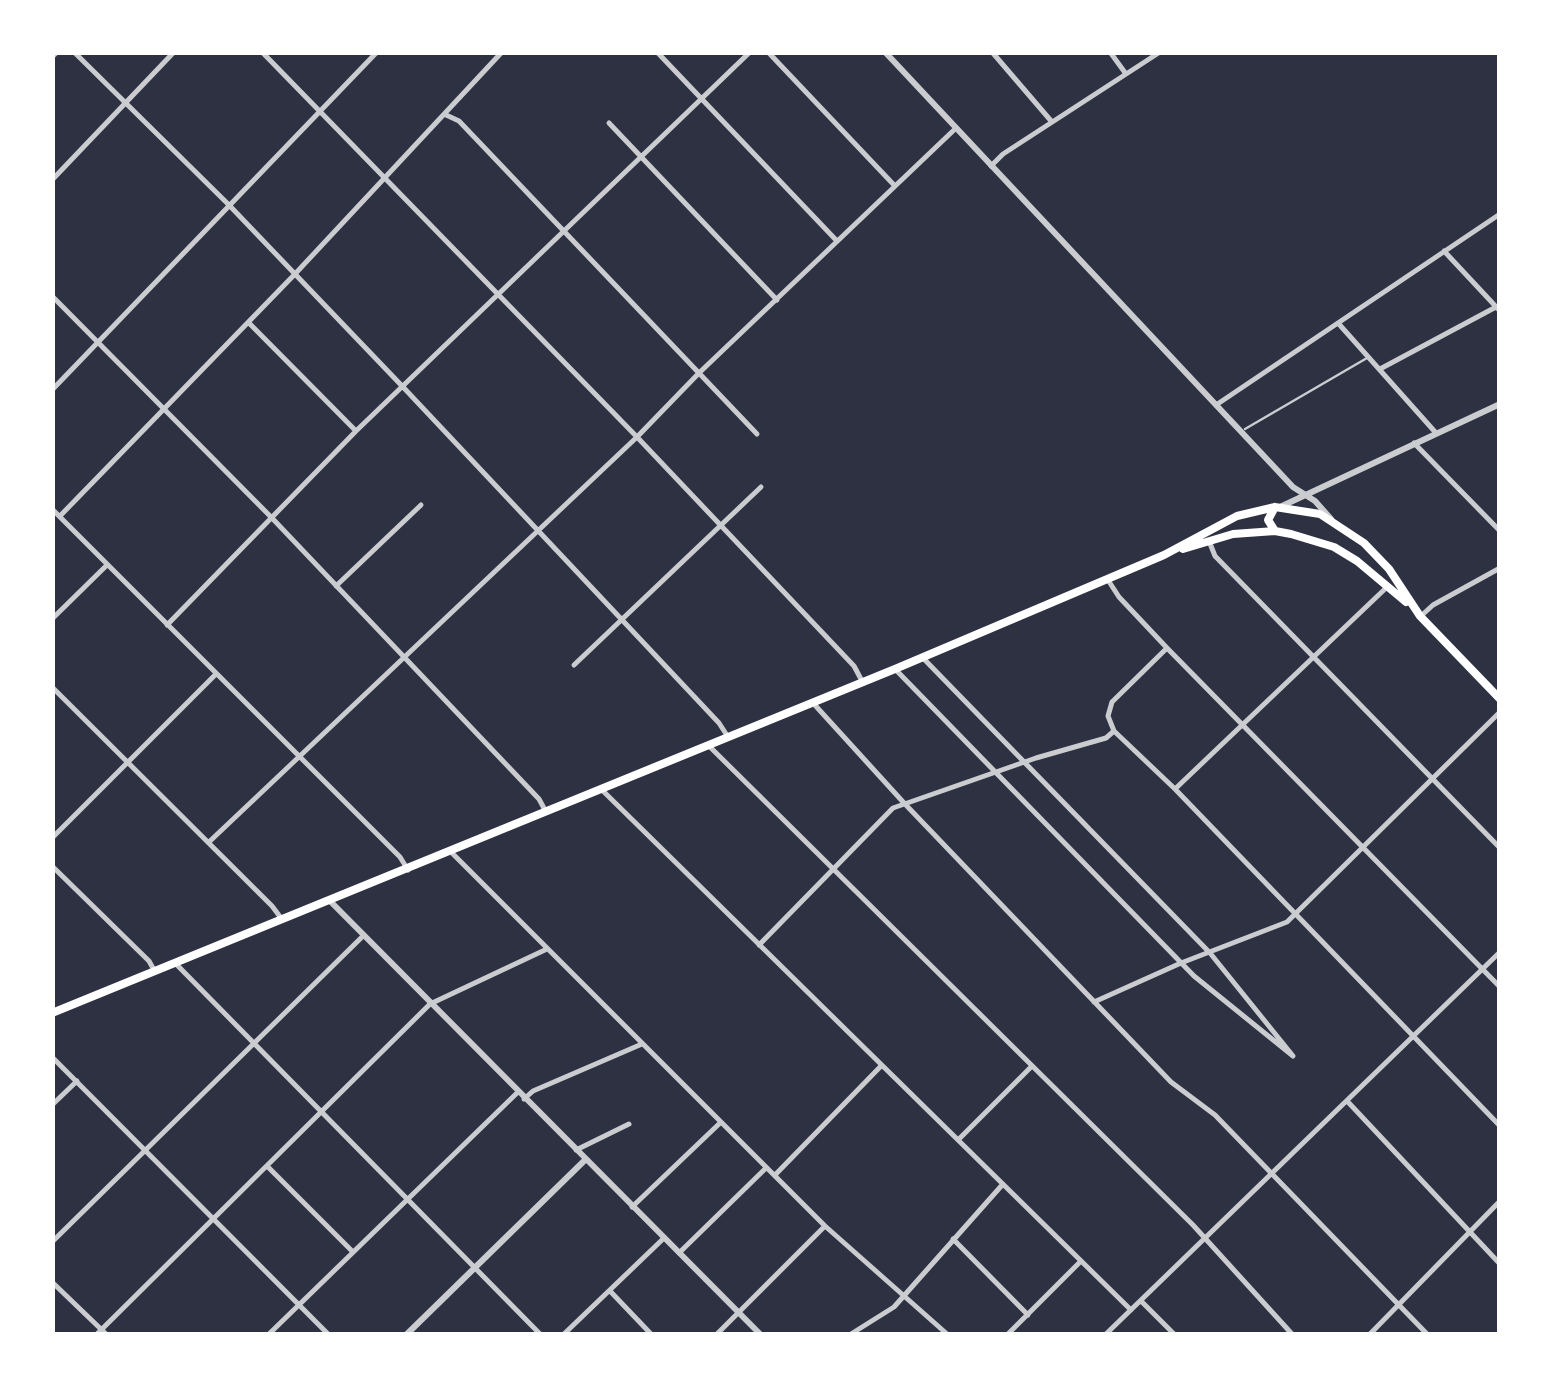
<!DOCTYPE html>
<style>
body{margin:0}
#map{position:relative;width:1552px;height:1387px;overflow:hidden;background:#2d3142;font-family:"Noto Serif",serif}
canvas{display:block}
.frame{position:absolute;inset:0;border:55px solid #fff;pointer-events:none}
</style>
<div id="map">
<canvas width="1552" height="1387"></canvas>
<div class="frame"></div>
</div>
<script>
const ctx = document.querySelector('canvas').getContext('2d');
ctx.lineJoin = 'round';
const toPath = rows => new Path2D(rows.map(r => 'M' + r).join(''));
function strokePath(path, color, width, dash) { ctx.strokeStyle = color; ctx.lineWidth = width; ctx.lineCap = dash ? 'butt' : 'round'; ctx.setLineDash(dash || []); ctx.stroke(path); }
const service = toPath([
 [1245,429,1367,358]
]);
const minor = toPath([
 [74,52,228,204,403,387,719,723,728,737],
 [262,52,637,437,854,666,862,681],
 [657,52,836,240],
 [768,52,894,185],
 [992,52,1052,122],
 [1110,52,1126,74],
 [52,57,57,52],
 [444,114,459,121,757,434],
 [609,123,777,300],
 [991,166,1003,154,1160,52],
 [52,180,174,52],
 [1444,251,1500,311],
 [52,296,271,517,539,799,546,812],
 [249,323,356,431],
 [1338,323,1436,433],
 [1380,369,1496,307],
 [52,390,377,52],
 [1216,405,1500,214],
 [1414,443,1500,531],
 [52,509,400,857,408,870],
 [60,516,295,274,502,52],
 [1209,541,1215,556,1500,848],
 [1108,580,1119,597,1167,648,1500,987],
 [336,586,421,505],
 [1421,616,1433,605,1500,568],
 [52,619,107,565],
 [167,625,356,431,750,52],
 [1167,648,1112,702,1108,716,1114,731,1175,789,1500,1126],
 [922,657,1210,953,1293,1056],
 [574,665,761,487],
 [895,669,1194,976,1293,1056],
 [52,687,272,906,281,918],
 [813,703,904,803,1171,1082,1215,1115,1427,1334],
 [708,745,1193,1225,1292,1334],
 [1175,789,1387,587],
 [602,790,1131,1310],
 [52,838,216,674],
 [209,842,637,437,699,373,955,129],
 [452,853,825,1226,947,1334],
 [52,866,149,961,154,970],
 [759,945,893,808,1036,758,1106,738,1114,731],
 [177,965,540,1334],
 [1094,1002,1181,963,1287,922,1500,712],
 [52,1057,328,1334],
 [524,1099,533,1091,642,1044],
 [1348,1102,1500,1264],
 [52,1105,77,1081],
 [958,1140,1032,1066],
 [576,1150,629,1124],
 [268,1167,353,1252],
 [775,1175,881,1066],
 [632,1207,720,1123],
 [953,1239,1028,1315],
 [52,1242,362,937],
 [679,1253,766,1168],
 [52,1282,106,1334],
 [610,1291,651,1334],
 [1141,1301,1174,1334],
 [97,1334,430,1004,547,949],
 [269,1334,518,1092],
 [564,1334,664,1238],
 [717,1334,825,1226],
 [851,1334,894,1307,1003,1184],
 [1008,1334,1080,1262],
 [1106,1334,1500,952],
 [1370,1334,1500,1201]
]);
const tertiary = toPath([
 [885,52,1293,487,1315,501,1331,519],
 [1282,506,1500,404],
 [331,902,760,1334],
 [407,1334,585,1160]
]);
const primary = toPath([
 [1275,531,1268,520,1275,507],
 [1183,549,1233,534,1275,531,1291,534,1334,547,1357,561,1406,602],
 [52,1013,895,669,1164,555,1237,516,1275,507,1320,514,1364,543,1389,569,1420,616,1500,699]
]);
strokePath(service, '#caccd0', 2.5);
strokePath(minor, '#caccd0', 5);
strokePath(tertiary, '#caccd0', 6);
strokePath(primary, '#fff', 8);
</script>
